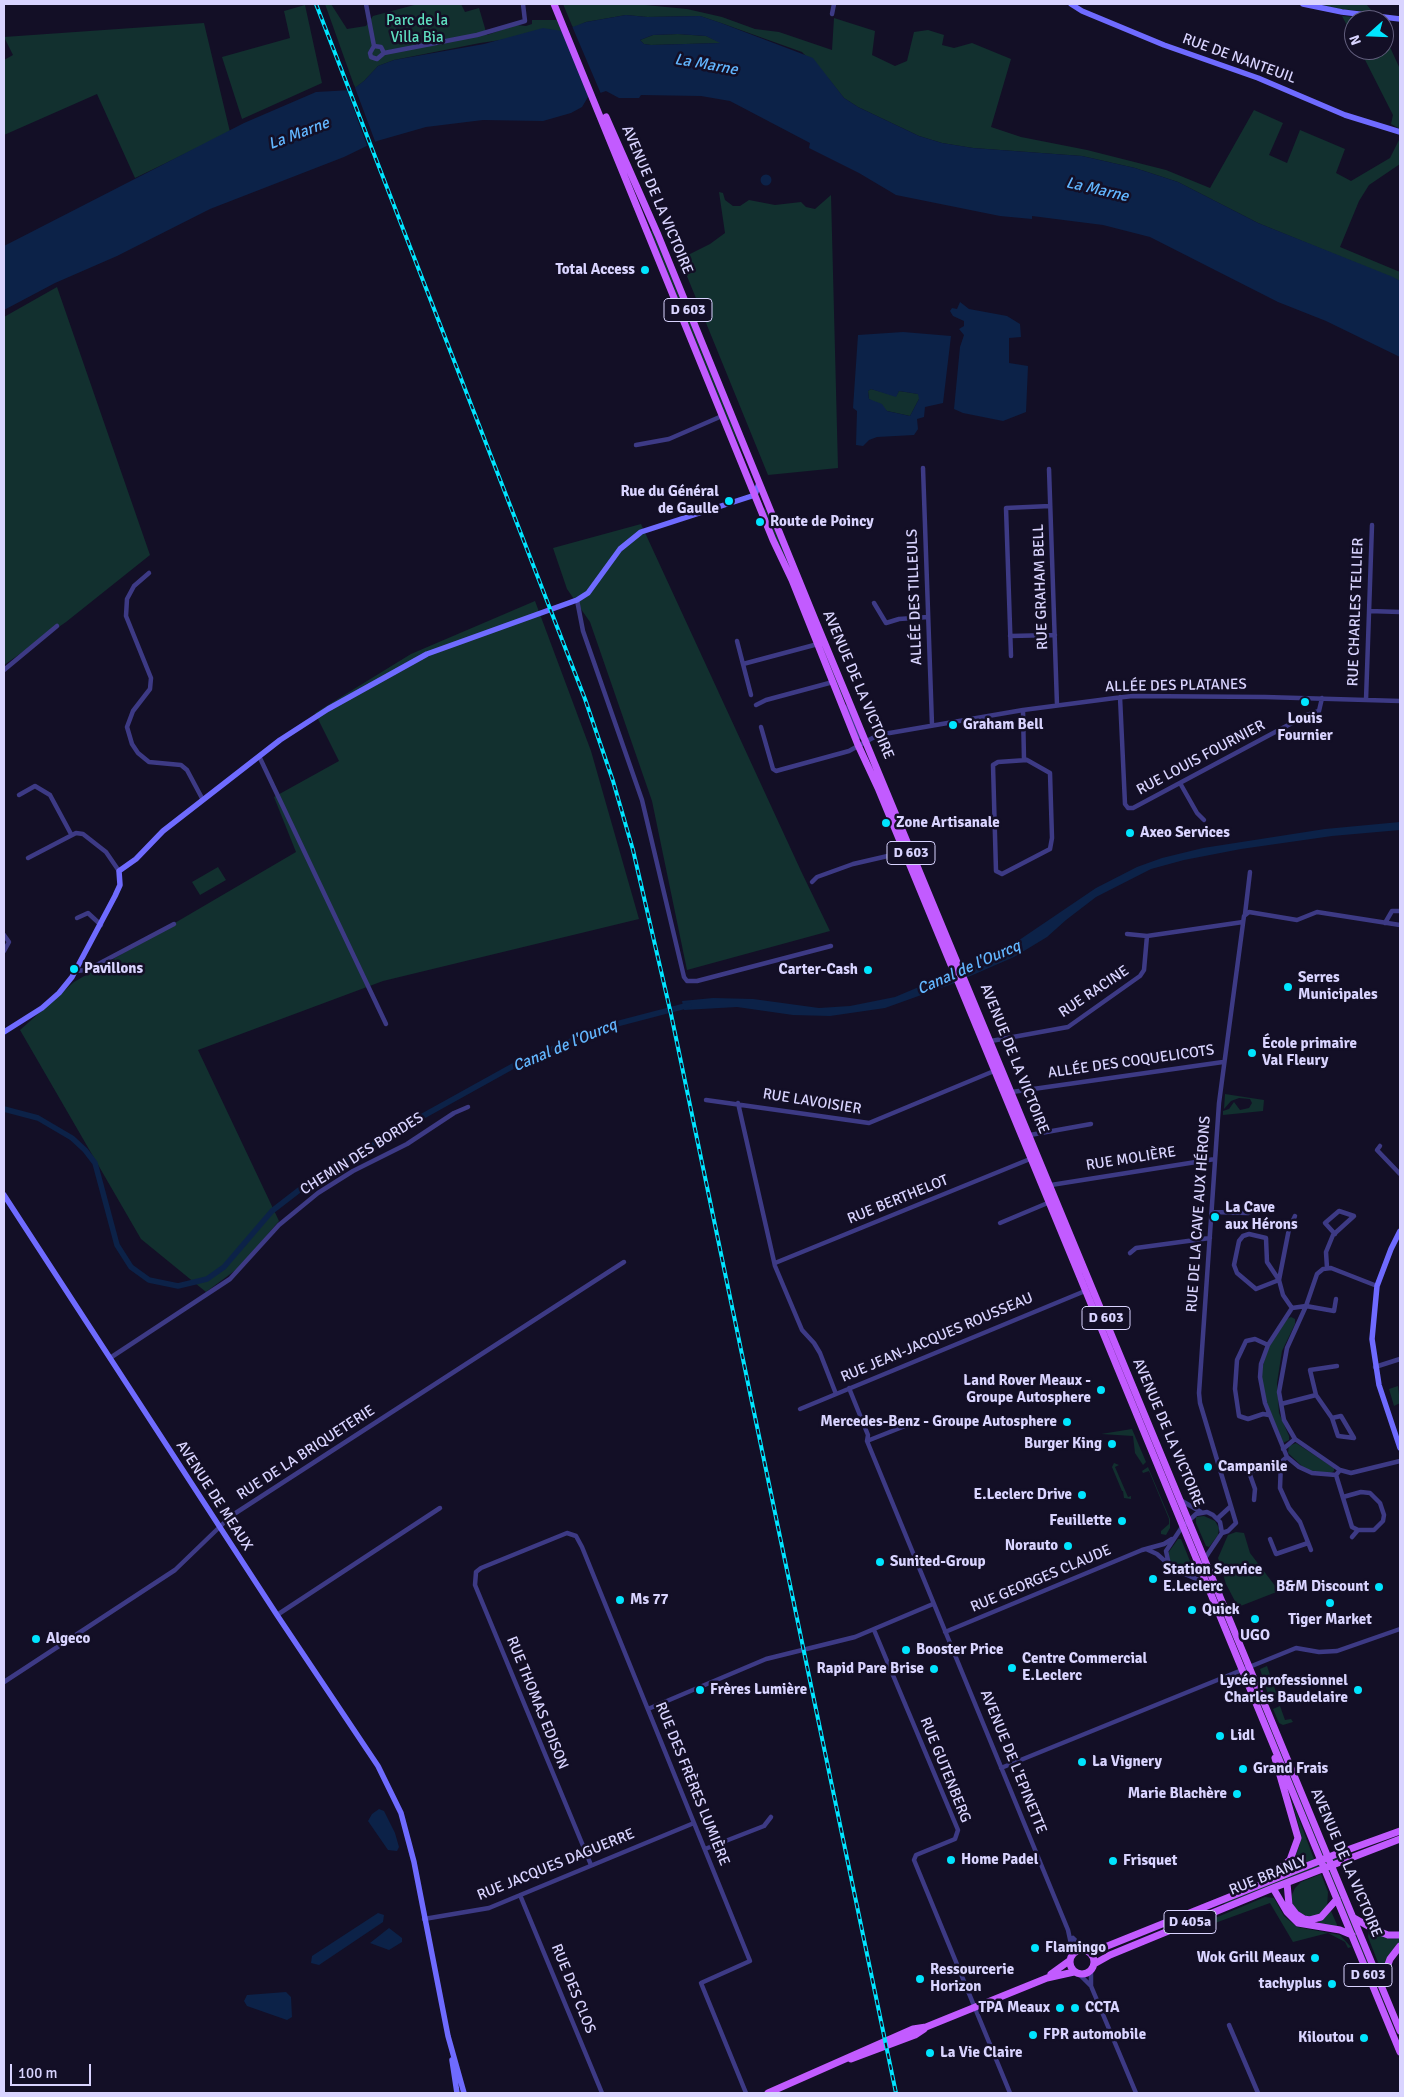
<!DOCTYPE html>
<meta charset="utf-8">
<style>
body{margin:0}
#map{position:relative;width:1404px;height:2097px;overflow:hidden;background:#130f26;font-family:Signika,sans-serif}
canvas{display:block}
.frame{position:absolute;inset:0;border:5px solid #d9d4ff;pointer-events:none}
.north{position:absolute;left:1344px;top:10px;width:50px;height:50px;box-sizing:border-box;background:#130f26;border:1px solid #625e7d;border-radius:50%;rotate:250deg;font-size:14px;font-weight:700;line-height:20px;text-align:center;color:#d9d4ff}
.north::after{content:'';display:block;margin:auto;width:18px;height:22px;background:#00e5ff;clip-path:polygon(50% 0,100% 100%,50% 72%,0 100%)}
.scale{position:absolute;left:10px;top:2064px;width:81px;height:22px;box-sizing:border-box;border:2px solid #d9d4ff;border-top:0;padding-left:6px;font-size:15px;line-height:18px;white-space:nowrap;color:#d9d4ff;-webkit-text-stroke:4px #130f26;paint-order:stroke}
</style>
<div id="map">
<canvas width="1404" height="2097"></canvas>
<div class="frame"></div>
<div class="north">N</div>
<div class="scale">100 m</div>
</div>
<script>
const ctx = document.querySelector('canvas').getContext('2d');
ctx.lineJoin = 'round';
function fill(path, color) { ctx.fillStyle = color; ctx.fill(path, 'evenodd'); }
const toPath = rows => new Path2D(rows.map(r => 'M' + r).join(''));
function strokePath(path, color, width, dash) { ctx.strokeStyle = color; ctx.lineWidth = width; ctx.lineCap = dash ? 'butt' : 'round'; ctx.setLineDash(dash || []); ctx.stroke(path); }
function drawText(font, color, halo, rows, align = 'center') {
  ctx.font = font + ' Signika,sans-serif'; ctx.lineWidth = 5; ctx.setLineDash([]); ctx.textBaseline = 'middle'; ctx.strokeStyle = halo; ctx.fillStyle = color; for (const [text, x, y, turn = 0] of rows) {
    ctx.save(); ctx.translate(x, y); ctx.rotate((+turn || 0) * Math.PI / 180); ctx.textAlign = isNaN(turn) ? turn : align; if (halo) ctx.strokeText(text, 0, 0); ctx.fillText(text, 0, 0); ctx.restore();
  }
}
const green = toPath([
 [325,4,331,4,347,29,366,26,373,16,418,4,461,4,465,12,479,8,487,35,516,25,526,26,532,24,532,20,557,20,562,31,480,43,394,60,378,66,364,81,355,88],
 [563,4,635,4,687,9,722,17,755,29,779,32,832,50,834,18,875,31,872,55,895,66,907,61,914,32,928,30,944,35,942,45,954,48,972,43,1011,59,991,127,1021,137,1087,150,1166,170,1210,188,1254,110,1283,123,1269,155,1287,163,1300,130,1345,149,1336,173,1351,181,1390,158,1400,138,1400,164,1369,185,1359,201,1340,247,1400,272,1400,281,1258,223,1178,182,1135,168,1082,156,973,148,942,143,919,136,858,107,844,98,828,78,802,52,721,23,700,16,647,17,626,15,586,22,573,28],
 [1318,4,1366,4,1373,12,1339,9],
 [305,5,322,83,242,119,222,57,290,38,284,11],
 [1342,16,1377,19,1378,20,1354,20,1354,39],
 [204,23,230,132,135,178,97,94,4,135,4,60,13,55,4,37],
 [678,34,706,36,722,43,651,45,644,44,640,40,653,35],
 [1384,34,1400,69,1400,129,1391,124,1393,115,1360,50,1384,50],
 [719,192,723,193,725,200,733,206,740,206,749,200,775,205,801,202,806,207,815,209,831,195,838,468,768,475,680,259,710,244,725,233],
 [653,230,756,480,727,420,650,232],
 [57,287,150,555,66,622,4,665,4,317],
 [871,389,896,396,899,391,919,394,919,399,910,416,887,411,869,399,868,391],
 [765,508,790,561,849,709,834,680,777,543,763,509],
 [641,524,801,871,830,931,687,970,652,801,590,622,567,589,553,548],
 [535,601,591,751,639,919,383,981,198,1050,279,1221,241,1266,206,1292,141,1239,20,1030,74,982,296,852,274,797,339,761,315,713,411,654],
 [218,867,226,880,200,895,192,882],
 [1225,1094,1264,1100,1263,1111,1223,1115,1223,1111,1229,1109,1234,1102,1240,1110,1249,1108,1252,1103,1250,1099,1239,1098,1231,1101,1224,1109],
 [1291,1317,1295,1319,1295,1324,1282,1351,1277,1383,1279,1413,1289,1436,1289,1440,1283,1443,1265,1399,1261,1373,1267,1350,1287,1319],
 [1398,1386,1400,1403,1394,1406,1389,1389],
 [1132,1429,1146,1462,1143,1465,1135,1453,1133,1436,1101,1434],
 [1296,1443,1334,1468,1334,1471,1331,1473,1312,1472,1304,1468,1288,1453,1289,1446],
 [1114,1463,1119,1465,1115,1467,1128,1497,1131,1496,1131,1499,1124,1498,1123,1491,1122,1491,1112,1467],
 [1148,1467,1170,1519,1170,1528,1166,1535,1161,1534,1161,1531,1169,1524,1169,1519,1149,1471,1143,1473,1142,1471],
 [1204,1516,1215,1521,1219,1528,1218,1535,1209,1547,1206,1546,1196,1523,1196,1517],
 [1236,1532,1244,1533,1250,1553,1279,1591,1238,1607,1226,1584,1218,1558,1228,1535],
 [1178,1539,1181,1539,1192,1566,1186,1569,1174,1565,1170,1560,1168,1553],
 [1267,1666,1279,1701,1271,1704,1260,1669],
 [1249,1680,1250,1680,1326,1860,1339,1856,1339,1858,1328,1863,1400,2043,1326,1864,1225,1905,1224,1903,1325,1861],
 [1280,1706,1285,1720,1291,1719,1293,1722,1283,1725,1279,1723,1273,1709],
 [1291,1798,1314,1859,1284,1873,1294,1860,1300,1844,1300,1830],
 [1321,1874,1328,1892,1327,1908,1316,1916,1308,1917,1301,1914,1293,1906,1291,1897,1295,1888,1301,1882],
 [1265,1897,1274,1898,1284,1916,1297,1927,1340,1935,1351,1947,1348,1948,1345,1942,1328,1933,1293,1942,1270,1903,1204,1927,1203,1923],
 [1331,1911,1338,1927,1319,1925,1319,1921],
 [1369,1929,1400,1937,1400,1943,1384,1970,1379,1965,1368,1937]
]);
const water = toPath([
 [626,15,647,17,700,16,721,23,813,58,844,98,858,107,919,136,942,143,973,148,1082,156,1135,168,1178,182,1258,223,1393,277,1400,281,1400,357,1326,321,1278,302,1150,237,1103,225,1032,216,1032,219,1000,216,896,195,859,173,809,148,810,143,730,101,701,96,641,95,639,98,619,98,606,91,588,97,582,107,571,113,543,121,483,120,426,127,377,141,344,157,210,209,117,256,55,283,4,310,4,246,244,123,316,92,352,90,364,81,378,66,394,60,484,44,543,28,562,31,586,22],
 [678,34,706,36,720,43,651,45,644,44,640,40,653,35],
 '760.5 180a5.5 5.5 0 1 1 11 0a5.5 5.5 0 1 1-11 0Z',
 [960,302,969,309,1007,316,1020,324,1021,337,1009,338,1009,363,1028,366,1026,412,1003,421,963,413,954,409,960,347,964,335,959,329,964,326,964,321,953,316,950,311,952,308,957,309],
 [903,332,951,336,943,403,925,407,924,417,917,419,918,429,914,435,877,437,869,440,863,446,856,445,857,411,853,408,858,335],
 [871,389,896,397,899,391,918,394,919,399,910,416,887,411,882,404,869,399,868,391],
 [1400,822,1400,830,1332,836,1241,849,1184,860,1151,869,1096,897,1066,920,1047,937,1014,957,952,984,885,1008,830,1016,793,1015,737,1007,684,1010,682,1001,713,998,753,999,819,1008,850,1006,895,997,1000,953,1096,888,1137,867,1162,858,1203,848,1325,829],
 [379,1809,384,1811,395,1833,399,1847,397,1851,388,1850,368,1821,372,1814],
 [378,1913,384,1915,383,1922,319,1965,311,1963,312,1956],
 [389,1928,402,1938,402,1942,389,1950,370,1943],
 [286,1992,291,1997,292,2017,287,2020,247,2006,244,2001,247,1995]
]);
const pier = toPath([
 [572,26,601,94,590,99,562,28],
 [354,85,376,144,368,148,346,88]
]);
const canal = toPath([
 [4,1109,38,1118,72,1138,85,1150,95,1163,117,1245,131,1267,149,1280,178,1286,207,1279,224,1267,272,1211,307,1184,396,1131,515,1065,601,1028,689,1005]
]);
const street = toPath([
 [366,4,374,46],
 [832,14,834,4],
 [374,46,370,53,371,57,377,59,384,53,477,35,525,21,523,4],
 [374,46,381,47,384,53],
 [636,445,669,439,722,416],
 [923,468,932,725],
 [1049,469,1057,705],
 [149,573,134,586,127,599,126,616,151,678,150,689,133,711,127,727,132,744,138,753,149,762,181,765,187,770,203,800],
 [577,600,583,631,642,800,684,977,687,981,697,981,831,946],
 [874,603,886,623,899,619,928,617],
 [1369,611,1400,612],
 [1010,636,1055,635],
 [737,641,751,695],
 [1011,656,1006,508,1050,506],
 [743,664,818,644],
 [4,670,57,626],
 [1120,697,1125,804,1128,808,1133,808,1307,715,1319,711,1322,698],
 [1366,700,1372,525],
 [756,705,766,700,833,682],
 [845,707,859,736,863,738],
 [1023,710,1024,760],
 [761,727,773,769,776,771,849,751,878,735,1023,710,1115,698,1133,696,1265,697,1400,701],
 [259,756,386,1024],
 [1027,760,1050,773,1052,838,1050,849,1002,874,996,871,993,765,998,762,1027,760],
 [1180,783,1197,813,1204,820],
 [19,795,35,786,50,795,71,834],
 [28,858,76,833,83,834,106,852,119,871],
 [812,882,817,877,853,864,905,852],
 [1245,914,1250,872],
 [77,918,88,913,101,925],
 [1385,923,1392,911,1400,911],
 [1127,934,1147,936,1243,922],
 [4,935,9,942,4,951],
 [75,971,87,970,174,924],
 [991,1041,1068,1027,1140,976,1144,970,1147,936],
 [1012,1092,1223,1062],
 [706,1100,869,1123,994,1071],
 [738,1103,775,1266,802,1330,814,1343,820,1353,836,1394],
 [1030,1135,1091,1124],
 [1380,1146,1377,1150,1400,1174],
 [1051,1185,1215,1159],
 [1212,1212,1248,1213,1253,1210],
 [1000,1223,1050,1202],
 [1130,1253,1136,1248,1210,1238],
 [775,1263,1030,1159],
 [1327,1268,1326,1252,1333,1235,1354,1216,1339,1211,1325,1223,1335,1234],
 [1279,1280,1256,1289,1237,1273,1234,1265,1239,1241,1243,1236,1249,1234,1266,1238,1267,1262,1279,1280,1283,1295,1292,1308],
 [1279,1280,1289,1229,1295,1216],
 [1377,1286,1331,1268,1323,1269,1317,1274,1306,1306,1287,1348,1279,1392,1284,1420,1295,1439,1340,1470,1351,1473,1400,1461],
 [1336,1299,1334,1311,1306,1306,1292,1308,1268,1345,1261,1364,1260,1377,1265,1403,1287,1457,1299,1467,1312,1473,1336,1475,1340,1470],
 [1268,1345,1255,1339,1246,1341,1237,1360,1235,1389,1239,1416,1248,1419,1263,1414,1269,1415],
 [110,1358,230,1279,279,1225,318,1193,353,1171,407,1144,454,1113,468,1107],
 [1375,1367,1400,1359],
 [849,1388,868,1435,867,1441,1068,1930,1073,1953],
 [1281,1404,1316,1395],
 [800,1409,1085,1291],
 [1332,1418,1341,1416,1354,1438,1338,1436,1332,1418,1316,1395,1310,1370,1337,1366],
 [867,1441,910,1424],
 [1283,1449,1295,1439],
 [1287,1457,1281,1462,1280,1488,1289,1508,1300,1522,1311,1550],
 [1336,1475,1352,1527,1358,1530,1374,1530,1383,1521,1384,1515,1380,1503,1370,1493,1361,1492,1343,1497],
 [1254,1500,1255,1489,1249,1472,1281,1462],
 [1182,1501,1201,1512],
 [1218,1518,1231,1506],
 [1222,1533,1228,1531,1236,1523,1200,1403,1199,1393,1219,1103,1244,916,1249,912,1297,920,1317,912,1400,925],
 [1352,1537,1358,1530],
 [1270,1539,1276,1554,1308,1543],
 [1146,1549,1157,1554,1175,1570,1206,1583],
 [1169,1565,1166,1551,1182,1527,1196,1514,1207,1512,1213,1515,1220,1522,1222,1533,1199,1567,1182,1573],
 [277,1615,440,1508],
 [874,1630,958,1830,955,1839,916,1855,914,1860,1010,2093],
 [945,1632,1142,1550,1164,1544,1172,1539],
 [4,1682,175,1570,231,1516,624,1262],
 [648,1709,766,1659,855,1637,933,1604],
 [1001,1768,1296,1648,1319,1652,1337,1651,1400,1629],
 [705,1849,764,1826,771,1817],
 [591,1865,475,1585,476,1572,481,1568,567,1533,576,1536,582,1547,750,1961,701,1983,746,2093],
 [520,1895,602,2093],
 [424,1919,489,1908,694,1823],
 [1073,1938,1086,1951],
 [1080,1975,1091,1986,1136,2093],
 [1091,1986,1091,1971],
 [1229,2025,1258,2093]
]);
const secondary = toPath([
 [1071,4,1082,11,1164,45,1258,78,1345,115,1400,132],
 [1303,4,1342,12,1400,19],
 [4,1032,42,1008,59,993,72,977,115,896,120,885,119,871,136,859,163,831,280,740,328,709,427,654,577,600,588,593,620,549,641,532,755,495,759,483],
 [4,1195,277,1615,378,1766,401,1813,414,1862,448,2036,464,2093],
 [1400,1231,1391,1249,1377,1286,1372,1339,1379,1385,1400,1448],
 [452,2060,457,2093]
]);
const primary = toPath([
 [554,4,773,540,792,580,858,745,878,788,1400,2052],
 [606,117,658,235,816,622,1400,2031],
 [1266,1880,1290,1860,1298,1838,1275,1758],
 [1287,1883,1289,1905,1296,1914,1304,1919,1310,1920,1321,1917,1337,1899],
 [1273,1888,1287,1912,1298,1923,1340,1930,1352,1935],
 [1354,1918,1375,1930,1388,1935,1400,1935],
 '1070 1962a12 12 0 1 1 24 0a12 12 0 1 1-24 0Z',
 [1090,1953,1339,1853,1400,1831],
 [1094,1964,1110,1955,1273,1888,1400,1839],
 [1051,1974,1069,1961],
 [1381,1984,1390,1959,1400,1946],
 [851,2059,915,2035,924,2029],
 [768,2093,913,2029,926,2027,1047,1978,1074,1972]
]);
const rail = toPath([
 [316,4,585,699,613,781,633,850,671,1014,896,2093]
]);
const markers = [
 [645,270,5,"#00e5ff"],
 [729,501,5,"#00e5ff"],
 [760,522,5,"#00e5ff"],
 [1305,702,5,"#00e5ff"],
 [953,725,5,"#00e5ff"],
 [886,823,5,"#00e5ff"],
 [1130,833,5,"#00e5ff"],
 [74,969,5,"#00e5ff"],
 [868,970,5,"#00e5ff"],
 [1288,987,5,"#00e5ff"],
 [1252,1053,5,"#00e5ff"],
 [1215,1217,5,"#00e5ff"],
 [1101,1390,5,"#00e5ff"],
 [1067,1422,5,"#00e5ff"],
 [1112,1444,5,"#00e5ff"],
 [1208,1467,5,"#00e5ff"],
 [1082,1495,5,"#00e5ff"],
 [1122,1521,5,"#00e5ff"],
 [1068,1546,5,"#00e5ff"],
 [880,1562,5,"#00e5ff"],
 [1153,1579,5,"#00e5ff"],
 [1379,1587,5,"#00e5ff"],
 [620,1600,5,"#00e5ff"],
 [1330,1603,5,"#00e5ff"],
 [1192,1610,5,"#00e5ff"],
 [1255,1619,5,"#00e5ff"],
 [36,1639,5,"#00e5ff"],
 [906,1650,5,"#00e5ff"],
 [1012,1668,5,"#00e5ff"],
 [934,1669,5,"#00e5ff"],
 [700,1690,5,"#00e5ff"],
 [1358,1690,5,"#00e5ff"],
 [1220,1736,5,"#00e5ff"],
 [1082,1762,5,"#00e5ff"],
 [1243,1769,5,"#00e5ff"],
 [1237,1794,5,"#00e5ff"],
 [951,1860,5,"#00e5ff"],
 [1113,1861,5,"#00e5ff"],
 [1035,1948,5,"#00e5ff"],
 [1315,1958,5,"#00e5ff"],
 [920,1979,5,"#00e5ff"],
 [1332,1984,5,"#00e5ff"],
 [1060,2008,5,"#00e5ff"],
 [1075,2008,5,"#00e5ff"],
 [1033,2035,5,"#00e5ff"],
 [1364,2038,5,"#00e5ff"],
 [930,2053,5,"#00e5ff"]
];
const shields = [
 [688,310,48],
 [911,853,48],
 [1106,1318,48],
 [1190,1922,52],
 [1368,1975,48]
];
const shieldNames = [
 ["D 603",688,310],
 ["D 603",911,853],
 ["D 603",1106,1318],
 ["D 405a",1190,1922],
 ["D 603",1368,1975]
];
const parkNames = [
 ["Parc de la",417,21],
 ["Villa Bia",417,38]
];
const streetNames = [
 ["RUE DE NANTEUIL",1239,59,20],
 ["AVENUE DE LA VICTOIRE",657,200,67],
 ["RUE GRAHAM BELL",1041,587,-92],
 ["ALLÉE DES TILLEULS",915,597,-92],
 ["RUE CHARLES TELLIER",1356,612,-88],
 ["AVENUE DE LA VICTOIRE",858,685,67],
 ["ALLÉE DES PLATANES",1176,686,-1],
 ["RUE LOUIS FOURNIER",1201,758,-28],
 ["RUE RACINE",1094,992,-34],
 ["AVENUE DE LA VICTOIRE",1014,1059,68],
 ["ALLÉE DES COQUELICOTS",1131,1062,-8],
 ["RUE LAVOISIER",812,1102,9],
 ["CHEMIN DES BORDES",362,1154,-32],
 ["RUE MOLIÈRE",1131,1159,-9],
 ["RUE BERTHELOT",898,1200,-22],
 ["RUE DE LA CAVE AUX HÉRONS",1199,1214,-86],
 ["RUE JEAN-JACQUES ROUSSEAU",937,1338,-23],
 ["AVENUE DE LA VICTOIRE",1168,1433,67],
 ["RUE DE LA BRIQUETERIE",306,1453,-33],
 ["AVENUE DE MEAUX",214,1496,57],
 ["RUE GEORGES CLAUDE",1041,1579,-23],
 ["RUE THOMAS EDISON",537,1703,68],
 ["AVENUE DE L'EPINETTE",1013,1762,68],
 ["RUE GUTENBERG",945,1770,68],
 ["RUE DES FRÈRES LUMIÈRE",692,1784,68],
 ["AVENUE DE LA VICTOIRE",1346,1863,67],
 ["RUE JACQUES DAGUERRE",556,1865,-22],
 ["RUE BRANLY",1268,1876,-22],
 ["RUE DES CLOS",573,1989,68]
];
const poiNames = [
 ["Total Access",635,270,"right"],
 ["Rue du Général",719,492,"right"],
 ["de Gaulle",719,509,"right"],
 ["Route de Poincy",770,522],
 ["Louis",1305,719,"center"],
 ["Fournier",1305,736,"center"],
 ["Graham Bell",963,725],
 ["Zone Artisanale",896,823],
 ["Axeo Services",1140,833],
 ["Pavillons",84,969],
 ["Carter-Cash",858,970,"right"],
 ["Serres",1298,978],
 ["Municipales",1298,995],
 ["École primaire",1262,1044],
 ["Val Fleury",1262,1061],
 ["La Cave",1225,1208],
 ["aux Hérons",1225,1225],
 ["Land Rover Meaux -",1091,1381,"right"],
 ["Groupe Autosphere",1091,1398,"right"],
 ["Mercedes-Benz - Groupe Autosphere",1057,1422,"right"],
 ["Burger King",1102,1444,"right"],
 ["Campanile",1218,1467],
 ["E.Leclerc Drive",1072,1495,"right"],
 ["Feuillette",1112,1521,"right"],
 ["Norauto",1058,1546,"right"],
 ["Sunited-Group",890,1562],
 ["Station Service",1163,1570],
 ["E.Leclerc",1163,1587],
 ["B&M Discount",1369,1587,"right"],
 ["Ms 77",630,1600],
 ["Quick",1202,1610],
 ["Tiger Market",1330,1620,"center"],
 ["UGO",1255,1636,"center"],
 ["Algeco",46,1639],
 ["Booster Price",916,1650],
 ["Centre Commercial",1022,1659],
 ["E.Leclerc",1022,1676],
 ["Rapid Pare Brise",924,1669,"right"],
 ["Lycée professionnel",1348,1681,"right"],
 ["Charles Baudelaire",1348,1698,"right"],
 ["Frères Lumière",710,1690],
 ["Lidl",1230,1736],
 ["La Vignery",1092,1762],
 ["Grand Frais",1253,1769],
 ["Marie Blachère",1227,1794,"right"],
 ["Home Padel",961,1860],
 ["Frisquet",1123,1861],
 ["Flamingo",1045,1948],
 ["Wok Grill Meaux",1305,1958,"right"],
 ["Ressourcerie",930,1970],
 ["Horizon",930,1987],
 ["tachyplus",1322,1984,"right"],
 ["TPA Meaux",1050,2008,"right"],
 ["CCTA",1085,2008],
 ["FPR automobile",1043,2035],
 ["Kiloutou",1354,2038,"right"],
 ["La Vie Claire",940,2053]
];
const waterNames = [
 ["La Marne",706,65,10],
 ["La Marne",299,134,-21],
 ["La Marne",1097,190,13],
 ["Canal de l'Ourcq",969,968,-24],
 ["Canal de l'Ourcq",565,1046,-23]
];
fill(green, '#12302f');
fill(water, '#0c2248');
fill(pier, '#130f26');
strokePath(canal, '#0c2248', 5.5);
strokePath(street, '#3d3a85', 4.5);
strokePath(secondary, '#6f6bff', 5.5);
strokePath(primary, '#c25bff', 7);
strokePath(rail, '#00e5ff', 4);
strokePath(rail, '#130f26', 2, [5.5]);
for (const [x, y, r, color] of markers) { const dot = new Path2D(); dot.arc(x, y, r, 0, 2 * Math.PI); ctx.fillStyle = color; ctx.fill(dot); strokePath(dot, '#130f26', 2); }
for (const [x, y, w] of shields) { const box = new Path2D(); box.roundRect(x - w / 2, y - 11.5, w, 23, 4); ctx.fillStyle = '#130f26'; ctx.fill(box); strokePath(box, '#d9d4ff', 1); }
drawText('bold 14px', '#d9d4ff', null, shieldNames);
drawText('15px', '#5fe0c0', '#130f26', parkNames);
drawText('15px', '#d9d4ff', '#130f26', streetNames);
drawText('bold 15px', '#d9d4ff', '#130f26', poiNames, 'left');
drawText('italic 16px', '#62b6ff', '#130f26', waterNames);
</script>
